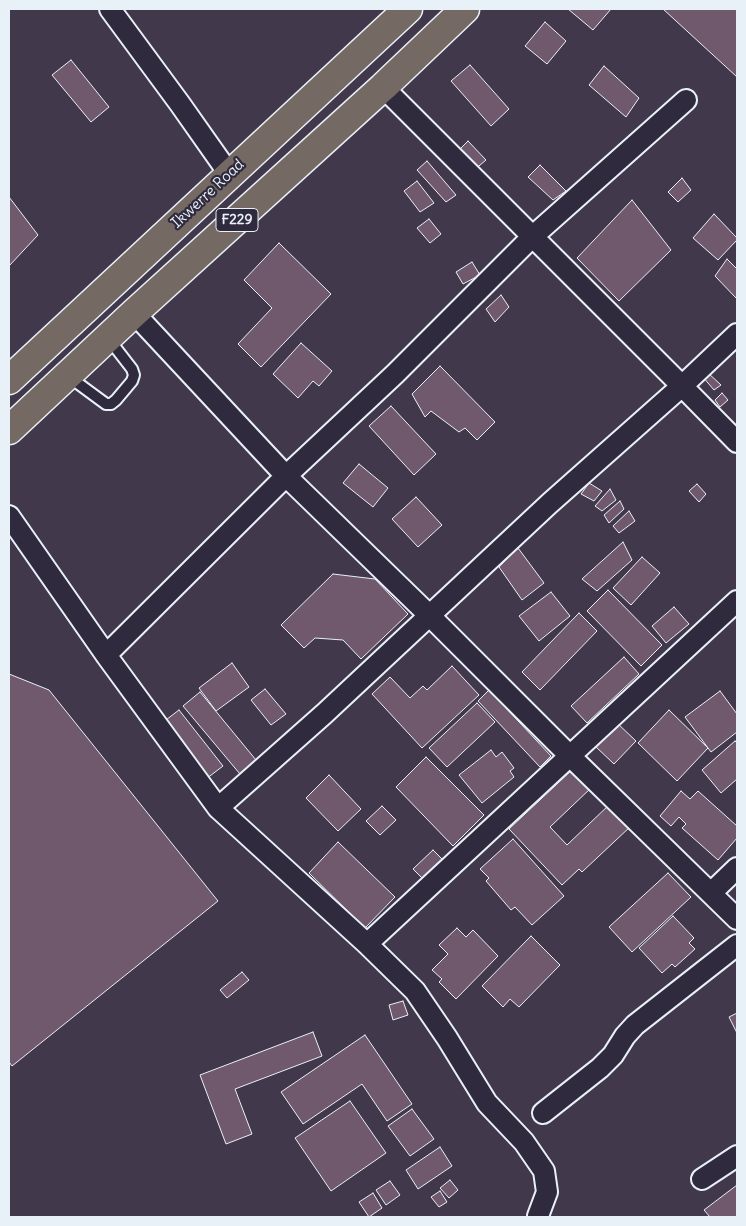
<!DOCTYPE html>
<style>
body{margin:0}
#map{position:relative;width:746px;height:1226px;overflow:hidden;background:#42384b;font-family:Delius,sans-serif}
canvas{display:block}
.frame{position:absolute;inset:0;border:10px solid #e8f1f8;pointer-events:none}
</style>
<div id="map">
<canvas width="746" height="1226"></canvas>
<div class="frame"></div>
</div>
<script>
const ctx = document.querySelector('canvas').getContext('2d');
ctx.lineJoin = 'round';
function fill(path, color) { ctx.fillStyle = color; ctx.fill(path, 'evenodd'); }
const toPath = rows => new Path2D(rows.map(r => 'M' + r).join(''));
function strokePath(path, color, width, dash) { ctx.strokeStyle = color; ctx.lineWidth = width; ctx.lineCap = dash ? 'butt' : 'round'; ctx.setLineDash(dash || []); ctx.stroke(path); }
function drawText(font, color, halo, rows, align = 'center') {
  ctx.font = font + ' Delius,sans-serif'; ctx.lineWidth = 4.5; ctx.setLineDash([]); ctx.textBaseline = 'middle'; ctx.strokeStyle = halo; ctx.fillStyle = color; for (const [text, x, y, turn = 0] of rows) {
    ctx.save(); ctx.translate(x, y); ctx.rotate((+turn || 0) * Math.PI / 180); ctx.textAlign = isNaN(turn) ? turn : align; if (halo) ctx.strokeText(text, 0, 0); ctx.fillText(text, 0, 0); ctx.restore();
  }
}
const building = toPath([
 [568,9,611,9,593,30,568,9],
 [663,9,737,9,737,77,663,9],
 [545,22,566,41,547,64,525,46,545,22],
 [71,60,109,107,91,122,52,75,71,60],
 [470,65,509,109,491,126,451,81,470,65],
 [604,66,639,98,626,117,589,85,604,66],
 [468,141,486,160,473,171,456,153,468,141],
 [427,161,456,195,446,202,417,170,427,161],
 [540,165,566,191,553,200,528,177,540,165],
 [682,178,691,190,678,202,668,192,682,178],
 [417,181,434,203,420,212,404,191,417,181],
 [9,197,38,235,9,266,9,197],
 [632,200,671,250,619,301,577,258,632,200],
 [714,214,737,238,737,240,718,260,693,238,714,214],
 [429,219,441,234,430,243,417,228,429,219],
 [279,243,331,294,261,367,238,344,272,308,244,280,279,243],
 [727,259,737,269,737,299,715,276,727,259],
 [472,262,480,275,463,284,456,272,472,262],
 [501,295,509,307,495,322,486,309,501,295],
 [301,343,332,371,319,386,313,381,298,398,273,374,301,343],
 [440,366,495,422,477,440,465,428,459,432,431,411,425,417,412,394,440,366],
 [707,372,721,385,714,390,702,376,707,372],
 [722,393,728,400,720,407,715,400,722,393],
 [391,406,436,454,414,475,369,426,391,406],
 [359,464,388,488,373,507,343,483,359,464],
 [589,483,602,491,594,501,581,494,589,483],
 [697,484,706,494,699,502,689,491,697,484],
 [610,489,616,500,602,511,595,506,610,489],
 [416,497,442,525,418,547,392,519,416,497],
 [620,501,624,509,609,523,604,515,620,501],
 [629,511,635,521,619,533,613,526,629,511],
 [623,542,632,560,597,591,582,579,623,542],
 [518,548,544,583,522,600,499,567,518,548],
 [642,557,660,573,631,605,613,588,642,557],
 [333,574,375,579,408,614,361,659,343,640,315,638,304,648,281,625,333,574],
 [608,590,662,645,641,666,587,611,608,590],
 [551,592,570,616,539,641,519,616,551,592],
 [674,607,689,624,666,643,652,626,674,607],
 [579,613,597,631,540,690,522,672,579,613],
 [624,657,639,674,587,723,571,706,624,657],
 [232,663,249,687,216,711,199,688,232,663],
 [452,666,479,695,422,748,372,694,390,677,410,698,423,686,427,690,452,666],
 [9,674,49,690,218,901,12,1066,9,1062,9,674],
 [265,689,286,714,271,725,251,700,265,689],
 [489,690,551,756,540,767,478,701,489,690],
 [720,691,737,714,737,732,711,752,685,717,720,691],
 [200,692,256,760,240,774,183,706,200,692],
 [477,703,495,722,447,767,429,748,477,703],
 [179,710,223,766,206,779,162,723,179,710],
 [669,710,708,748,677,781,638,743,669,710],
 [616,722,636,741,614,764,595,746,616,722],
 [735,741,737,743,737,779,721,793,702,770,735,741],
 [491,750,496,757,502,752,514,768,510,771,514,777,482,803,459,775,491,750],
 [426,757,484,815,453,846,396,787,426,757],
 [574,768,592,787,550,827,567,845,610,804,631,826,582,872,579,869,562,885,509,829,574,768],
 [329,775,361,809,338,831,306,798,329,775],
 [681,791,690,799,698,791,737,826,737,838,718,860,682,828,686,824,679,817,671,826,660,816,681,791],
 [382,806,396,820,380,835,366,821,382,806],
 [513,839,564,896,532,925,515,907,511,910,486,881,489,878,480,869,513,839],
 [338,842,395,897,365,928,309,873,338,842],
 [433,850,442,859,422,878,413,869,433,850],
 [668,873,691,897,632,952,609,927,668,873],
 [673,916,694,938,689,943,695,949,675,967,672,964,662,973,639,948,673,916],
 [457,928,466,937,473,930,498,956,456,999,439,982,442,979,432,970,448,954,439,945,457,928],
 [531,936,560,965,519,1007,510,999,503,1007,482,986,531,936],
 [242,972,249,980,227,998,220,990,242,972],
 [403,1001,408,1015,393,1020,389,1005,403,1001],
 [737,1013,737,1033,729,1017,737,1013],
 [313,1032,322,1056,235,1089,252,1134,226,1144,200,1075,313,1032],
 [365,1035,412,1104,387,1121,362,1084,303,1124,281,1092,365,1035],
 [350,1101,386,1153,331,1191,295,1138,350,1101],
 [412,1109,434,1139,410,1156,388,1126,412,1109],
 [440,1147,452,1166,418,1189,406,1170,440,1147],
 [450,1180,458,1190,449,1198,440,1188,450,1180],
 [390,1181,400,1195,386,1205,376,1190,390,1181],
 [737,1185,737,1217,710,1217,704,1210,737,1185],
 [440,1191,447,1202,439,1207,431,1197,440,1191],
 [373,1193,382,1208,369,1217,359,1202,373,1193]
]);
const lane = toPath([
 [68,376,106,404,111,404,116,400,132,381,134,375,132,369,108,338]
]);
const street = toPath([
 [110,9,180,104,230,175],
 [383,87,682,386,737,442],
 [134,313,286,476,429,615,570,756,737,919],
 [9,516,106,655,218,808,367,944,415,991,447,1038,487,1103,524,1142,544,1171,547,1192,538,1216],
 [106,655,286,476,395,374,532,237,686,100],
 [218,808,324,714,550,503,682,386,737,334],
 [711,893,737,868],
 [367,944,737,601],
 [543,1113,600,1068,613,1055,625,1036,635,1025,737,945],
 [702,1179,737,1156]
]);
const primary = toPath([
 [9,380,408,9],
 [9,430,134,313,383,87,465,9]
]);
const shields = [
 [237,220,42]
];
const shieldNames = [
 ["F229",237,220]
];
const streetNames = [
 ["Ikwerre Road",208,194,-43]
];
fill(building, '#70596d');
strokePath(building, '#e8f1f8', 1);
strokePath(lane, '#e8f1f8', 14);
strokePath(street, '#e8f1f8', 24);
strokePath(primary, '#e8f1f8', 31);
strokePath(lane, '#2f2a3d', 10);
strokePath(street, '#2f2a3d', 20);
strokePath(primary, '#756964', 28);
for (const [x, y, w] of shields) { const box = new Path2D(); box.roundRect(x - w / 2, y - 11.5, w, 23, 4); ctx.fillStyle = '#2f2a3d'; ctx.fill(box); strokePath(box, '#e8f1f8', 1); }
drawText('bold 14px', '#e8f1f8', null, shieldNames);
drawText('15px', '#e8f1f8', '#2f2a3d', streetNames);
</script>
